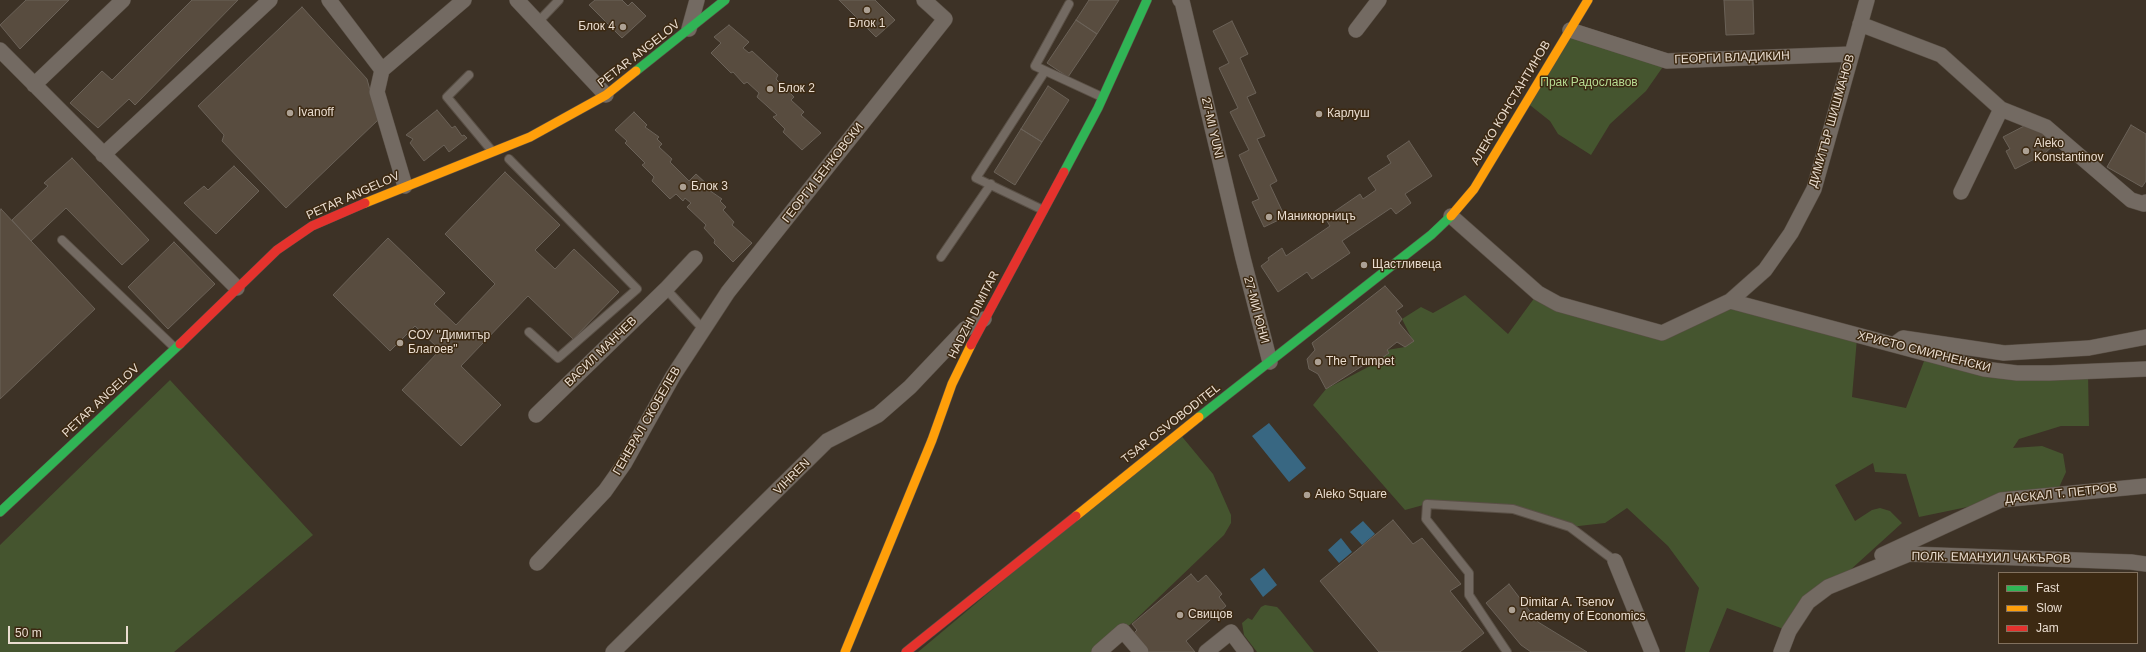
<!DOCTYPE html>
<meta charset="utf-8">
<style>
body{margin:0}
#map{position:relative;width:2146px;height:652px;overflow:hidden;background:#3d3226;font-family:Arial,sans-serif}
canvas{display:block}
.legend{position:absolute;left:1998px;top:572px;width:140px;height:72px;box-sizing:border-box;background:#3c2912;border:1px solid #82715e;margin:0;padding:5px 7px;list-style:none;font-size:12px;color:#eaddd0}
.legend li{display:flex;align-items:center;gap:8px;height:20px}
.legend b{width:20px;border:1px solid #82715e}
.scale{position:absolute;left:8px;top:626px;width:120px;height:18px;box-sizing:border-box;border:2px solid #eaddd0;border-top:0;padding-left:5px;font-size:12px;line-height:14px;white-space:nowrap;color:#eaddd0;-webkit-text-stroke:3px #3c2912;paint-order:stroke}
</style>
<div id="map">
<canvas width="2146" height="652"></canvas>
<ul class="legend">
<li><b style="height:5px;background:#30b455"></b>Fast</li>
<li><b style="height:5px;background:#ff9f0a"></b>Slow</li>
<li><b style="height:5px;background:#e5322d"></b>Jam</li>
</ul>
<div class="scale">50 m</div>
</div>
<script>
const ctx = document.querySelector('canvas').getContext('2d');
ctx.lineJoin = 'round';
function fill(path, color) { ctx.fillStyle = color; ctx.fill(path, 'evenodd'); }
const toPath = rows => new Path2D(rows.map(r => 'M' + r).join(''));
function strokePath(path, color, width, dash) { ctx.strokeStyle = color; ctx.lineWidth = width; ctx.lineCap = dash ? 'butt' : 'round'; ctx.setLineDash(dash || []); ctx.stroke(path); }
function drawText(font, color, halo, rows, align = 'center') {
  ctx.font = font + ' Arial,sans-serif'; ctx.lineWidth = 3; ctx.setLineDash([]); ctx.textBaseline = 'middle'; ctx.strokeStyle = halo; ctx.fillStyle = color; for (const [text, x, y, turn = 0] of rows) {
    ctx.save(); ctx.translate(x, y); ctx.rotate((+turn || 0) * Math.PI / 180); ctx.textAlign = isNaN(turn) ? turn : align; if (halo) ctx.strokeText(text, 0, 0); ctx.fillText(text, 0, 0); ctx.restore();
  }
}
const green = toPath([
 [1570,30,1667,61,1646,91,1610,124,1591,155,1558,134,1550,121,1526,102],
 [1538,293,1662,333,1730,301,1857,338,1852,397,1906,408,1926,356,1984,369,2088,372,2089,426,2061,426,2019,439,2013,448,2042,446,2063,454,2066,472,2056,494,2001,500,1919,517,1906,474,1875,472,1873,463,1835,485,1855,521,1872,510,1880,508,1890,511,1902,523,1848,572,1789,631,1727,608,1709,652,1685,652,1699,588,1668,546,1627,508,1605,523,1570,527,1513,509,1427,504,1405,510,1313,405,1326,389,1372,365,1387,350,1405,347,1413,341,1402,319,1421,307,1433,313,1465,295,1508,334],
 [170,380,313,535,174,652,0,652,0,545],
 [1179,433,1213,474,1231,515,1231,523,1224,535,1132,623,1096,652,918,652],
 [1265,605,1277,607,1280,610,1314,652,1257,652,1244,635,1242,623,1248,618,1252,620,1261,607]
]);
const water = toPath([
 [1269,423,1306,468,1289,482,1252,436],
 [1363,521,1375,534,1362,545,1350,532],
 [1341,538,1352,552,1339,563,1328,550],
 [1264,568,1277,585,1263,597,1250,579]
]);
const building = toPath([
 [26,0,69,0,20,49,0,25,26,0],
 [192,0,238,0,135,105,129,99,98,128,70,103,102,71,112,80,192,0],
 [595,0,622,0,628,6,632,2,646,16,622,38,589,5,595,0],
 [839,0,875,0,895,20,876,37,839,0],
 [1089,0,1119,0,1097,34,1076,20,1089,0],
 [1724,0,1753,0,1754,34,1726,35,1724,0],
 [302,7,367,79,378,120,286,208,222,141,224,135,198,106,302,7],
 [1076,20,1097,34,1068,77,1047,63,1076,20],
 [1232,21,1248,54,1240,58,1256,93,1247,97,1265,136,1257,139,1277,181,1270,185,1285,217,1264,227,1252,202,1259,199,1239,155,1249,150,1230,112,1238,108,1219,68,1229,63,1213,31,1232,21],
 [729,25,749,42,743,48,749,53,752,51,778,75,776,79,794,97,791,100,804,112,801,115,821,133,802,150,783,132,785,129,773,117,777,115,757,97,759,93,747,82,744,84,733,72,731,73,711,53,721,43,714,37,729,25],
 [1048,86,1069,100,1042,142,1021,129,1048,86],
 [437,110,452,128,455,126,462,136,464,135,467,138,449,152,444,145,424,161,410,143,413,139,406,135,437,110],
 [634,112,647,125,645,127,659,137,657,139,662,144,659,147,672,159,670,162,689,181,696,174,709,186,706,188,722,199,720,201,726,207,723,210,734,222,732,225,752,243,733,262,714,243,715,240,704,228,706,225,687,207,691,203,685,198,683,201,676,194,670,199,652,181,654,177,642,165,645,163,625,143,627,141,615,130,634,112],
 [2028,124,2056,143,2044,154,2015,169,2006,151,2010,149,2003,137,2028,124],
 [2131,125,2146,134,2146,181,2142,187,2107,167,2131,125],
 [1021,129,1042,142,1015,185,994,172,1021,129],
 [1409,141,1432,176,1405,194,1411,203,1396,214,1391,208,1342,241,1350,253,1312,279,1307,272,1278,292,1261,266,1269,260,1268,258,1282,248,1286,256,1330,226,1325,218,1360,194,1363,199,1376,190,1368,178,1391,163,1387,156,1409,141],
 [72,158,149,240,122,265,66,208,31,241,12,220,48,186,44,183,72,158],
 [234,166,259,191,216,234,184,203,204,186,208,190,234,166],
 [505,172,560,225,535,250,555,269,574,249,619,292,573,339,528,296,461,366,501,405,461,446,402,390,440,350,415,326,390,351,333,295,388,238,445,293,434,304,456,325,495,284,445,234,505,172],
 [1,209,95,309,0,399,0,211,1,209],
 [174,242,215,284,168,329,128,287,174,242],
 [1385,286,1403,306,1396,311,1402,319,1399,323,1414,341,1405,347,1397,342,1387,350,1389,353,1372,365,1370,361,1326,389,1318,374,1309,369,1307,359,1315,350,1312,343,1385,286],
 [1393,520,1413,544,1422,538,1461,584,1450,591,1484,633,1460,652,1379,652,1320,581,1393,520],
 [1191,574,1198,582,1206,575,1222,594,1219,597,1226,606,1186,641,1195,652,1148,652,1133,634,1137,630,1132,624,1191,574],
 [1509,584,1538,622,1587,652,1531,652,1521,645,1486,603,1509,584]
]);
const lane = toPath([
 [1069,4,1035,66,1102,97],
 [538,22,559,0],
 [469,75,447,97,492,151],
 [509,159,637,289,558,358,529,332],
 [1043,210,976,178,1045,71],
 [62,240,175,348],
 [941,257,991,184],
 [666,289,703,329],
 [1507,652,1469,595,1469,573,1426,519,1427,504,1513,509,1570,527,1615,561]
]);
const street = toPath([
 [329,0,382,70],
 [517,0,606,95],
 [1180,0,1182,1,1243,258,1270,362],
 [1860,24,1941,55,2001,109,1961,192],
 [689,29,697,0],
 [1356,30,1379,0],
 [1570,30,1667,61,1852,54],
 [0,50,237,288],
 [34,85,123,0],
 [2001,109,2046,127,2131,200,2144,204,2146,202],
 [103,155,270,0],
 [405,186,377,92,382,70,464,0],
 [1451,216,1538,293,1558,304,1662,333,1730,301,1765,270,1791,233,1814,189,1867,0],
 [1730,301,1984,369,2017,373,2050,373,2146,369],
 [1895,344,1903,338,2004,353,2089,348,2146,337],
 [536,415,666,289,695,258],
 [1882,555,2001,500,2146,486],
 [1615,561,1652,652],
 [537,563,605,491,624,464,673,376,728,292,945,19,924,0],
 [613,652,827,441,878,415,910,387,965,329,984,319],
 [1099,652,1123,631,1141,652],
 [1206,652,1231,632,1246,652],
 [1781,652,1789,631,1808,602,1828,587,1909,554,2131,562,2146,564]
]);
const fast = toPath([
 [636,71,725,0],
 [1064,172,1098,108,1147,0],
 [1199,417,1431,235,1451,216],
 [0,512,180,344]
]);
const slow = toPath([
 [365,203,530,137,606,95,636,71],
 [1451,216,1474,189,1588,0],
 [1076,516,1199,417],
 [845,652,932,440,952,384,971,345]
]);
const jam = toPath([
 [180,344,277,250,312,226,365,203],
 [971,345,1064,172],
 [906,652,1076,516]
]);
const markers = [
 [867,10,4,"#ada194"],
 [623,27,4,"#ada194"],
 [770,89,4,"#ada194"],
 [290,113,4,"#ada194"],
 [1319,114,4,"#ada194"],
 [2026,151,4,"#ada194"],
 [683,187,4,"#ada194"],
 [1269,217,4,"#ada194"],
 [1364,265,4,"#ada194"],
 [400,343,4,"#ada194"],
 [1318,362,4,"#ada194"],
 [1307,495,4,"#ada194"],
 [1512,610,4,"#ada194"],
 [1180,615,4,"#ada194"]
];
const poiNames = [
 ["Блок 1",867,24,"center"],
 ["Блок 4",615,27,"right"],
 ["Блок 2",778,89],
 ["Ivanoff",298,113],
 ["Карлуш",1327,114],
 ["Aleko",2034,144],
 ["Konstantinov",2034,158],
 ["Блок 3",691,187],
 ["Маникюрницъ",1277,217],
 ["Щастливеца",1372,265],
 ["СОУ \"Димитър",408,336],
 ["Благоев\"",408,350],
 ["The Trumpet",1326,362],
 ["Aleko Square",1315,495],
 ["Dimitar A. Tsenov",1520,603],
 ["Academy of Economics",1520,617],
 ["Свищов",1188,615]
];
const streetNames = [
 ["PETAR ANGELOV",639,54,-38],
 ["ГЕОРГИ ВЛАДИКИН",1732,58,-2],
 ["АЛЕКО КОНСТАНТИНОВ",1511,103,-59],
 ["ДИМИТЪР ШИШМАНОВ",1832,121,-74],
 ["27-MI YUNI",1212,128,77],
 ["ГЕОРГИ БЕНКОВСКИ",823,173,-52],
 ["PETAR ANGELOV",353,196,-24],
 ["27-МИ ЮНИ",1256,310,75],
 ["HADZHI DIMITAR",974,315,-63],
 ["ВАСИЛ МАНЧЕВ",601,352,-44],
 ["ХРИСТО СМИРНЕНСКИ",1924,352,14],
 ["PETAR ANGELOV",101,401,-43],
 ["ГЕНЕРАЛ СКОБЕЛЕВ",647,421,-60],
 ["TSAR OSVOBODITEL",1171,424,-38],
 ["VIHREN",792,477,-45],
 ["ДАСКАЛ Т. ПЕТРОВ",2061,494,-6],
 ["ПОЛК. ЕМАНУИЛ ЧАКЪРОВ",1991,558,1]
];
const parkNames = [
 ["Прак Радославов",1589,83]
];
fill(green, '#45552f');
fill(water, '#386782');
fill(building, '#584c3f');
strokePath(building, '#6b6258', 1);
strokePath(lane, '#5a5046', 10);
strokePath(street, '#5a5046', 16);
strokePath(fast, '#5a5046', 10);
strokePath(slow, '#5a5046', 10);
strokePath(jam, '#5a5046', 10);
strokePath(lane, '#736a62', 8);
strokePath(street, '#736a62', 15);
strokePath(fast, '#30b455', 9);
strokePath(slow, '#ff9f0a', 9);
strokePath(jam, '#e5322d', 9);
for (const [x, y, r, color] of markers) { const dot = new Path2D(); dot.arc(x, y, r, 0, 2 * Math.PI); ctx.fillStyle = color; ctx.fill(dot); strokePath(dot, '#3c2912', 1.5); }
drawText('12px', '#eaddd0', '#3c2912', poiNames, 'left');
drawText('12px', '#eaddd0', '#3c2912', streetNames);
drawText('12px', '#b7dc93', '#3c2912', parkNames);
</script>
